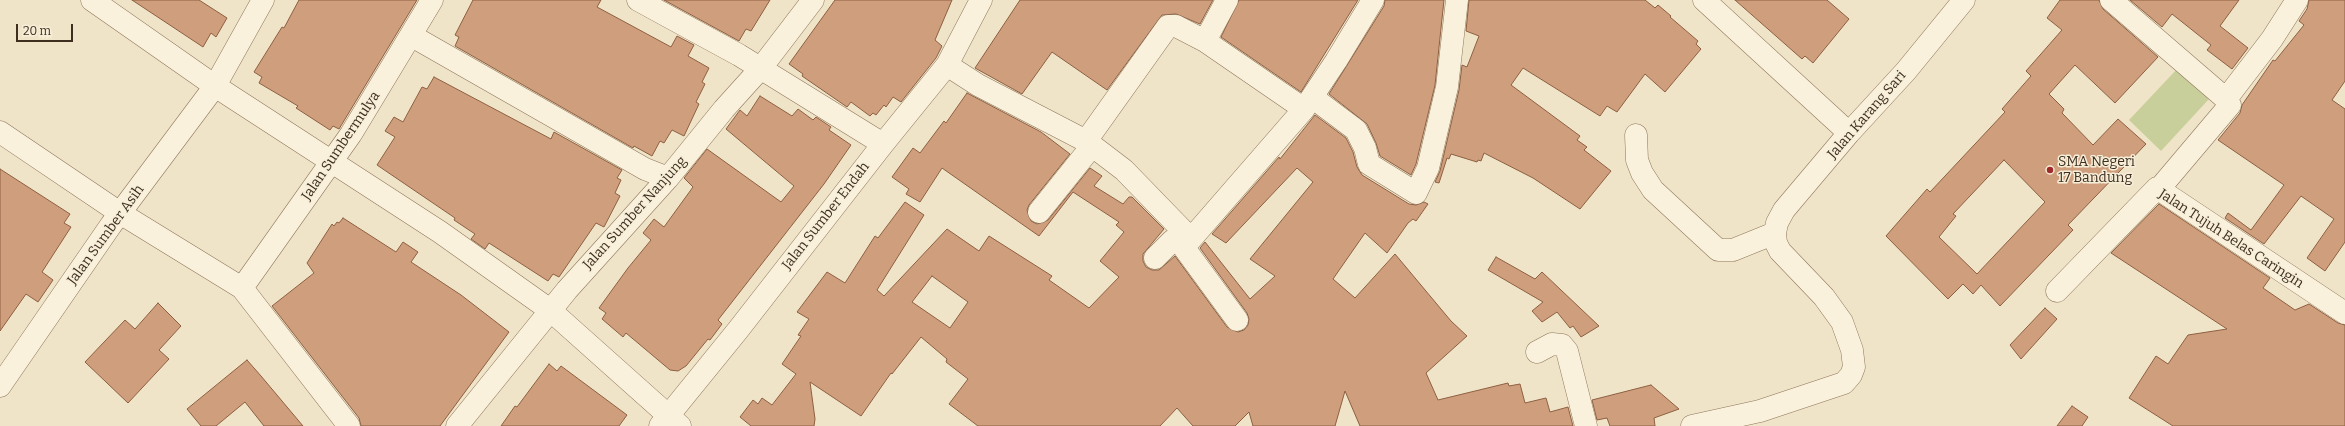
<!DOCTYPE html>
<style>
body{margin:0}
#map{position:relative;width:2345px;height:426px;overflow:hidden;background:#f0e4c8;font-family:Bitter,serif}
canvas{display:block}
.scale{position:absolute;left:16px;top:24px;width:57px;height:18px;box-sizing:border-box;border:2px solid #3d2e20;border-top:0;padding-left:5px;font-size:12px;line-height:14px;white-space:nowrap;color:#3d2e20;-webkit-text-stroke:3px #f7eed8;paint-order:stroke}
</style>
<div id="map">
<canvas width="2345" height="426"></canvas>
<div class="scale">20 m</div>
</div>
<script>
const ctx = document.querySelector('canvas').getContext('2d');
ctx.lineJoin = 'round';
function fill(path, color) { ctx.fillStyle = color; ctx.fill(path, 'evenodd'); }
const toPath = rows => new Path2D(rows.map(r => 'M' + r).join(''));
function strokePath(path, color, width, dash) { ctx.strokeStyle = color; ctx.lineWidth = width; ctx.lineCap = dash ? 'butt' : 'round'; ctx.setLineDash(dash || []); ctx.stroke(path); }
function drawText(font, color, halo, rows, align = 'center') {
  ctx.font = font + ' Bitter,serif'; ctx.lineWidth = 3; ctx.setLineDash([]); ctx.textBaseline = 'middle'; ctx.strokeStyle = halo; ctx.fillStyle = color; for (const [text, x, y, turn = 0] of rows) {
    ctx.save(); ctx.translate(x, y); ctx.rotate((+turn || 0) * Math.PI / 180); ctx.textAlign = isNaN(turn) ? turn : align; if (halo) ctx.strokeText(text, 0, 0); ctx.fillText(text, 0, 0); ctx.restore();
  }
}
const green = toPath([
 [2177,69,2209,99,2161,151,2129,120]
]);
const building = toPath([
 [132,0,199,0,227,18,216,37,211,33,203,47,132,0],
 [299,0,417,0,339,129,333,126,330,130,296,108,298,106,259,83,262,77,254,72,282,27,284,28,299,0],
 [473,0,601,0,597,7,671,47,677,36,694,45,688,56,709,68,702,82,705,84,696,102,699,104,684,136,672,130,664,143,660,141,652,156,634,146,633,148,455,46,459,37,455,35,473,0],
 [664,0,770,0,751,31,746,29,739,41,664,0],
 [835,0,952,0,935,40,942,46,936,58,901,102,893,97,886,107,884,105,876,115,873,113,870,116,851,102,847,107,802,76,803,74,789,64,835,0],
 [1020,0,1213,0,1200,24,1176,14,1162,15,1107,90,1052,52,1022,94,975,68,1020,0],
 [1239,0,1358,0,1301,92,1221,37,1239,0],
 [1385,0,1444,0,1435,85,1416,164,1411,175,1380,156,1376,143,1367,124,1329,94,1384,6,1385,0],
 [1469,0,1645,0,1655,8,1658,5,1671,16,1670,17,1698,41,1696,44,1701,49,1665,92,1645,74,1617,112,1607,106,1600,116,1523,68,1511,85,1580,136,1577,140,1587,147,1584,150,1611,171,1580,209,1533,178,1484,153,1481,161,1478,160,1477,162,1451,154,1449,159,1447,158,1439,183,1435,182,1440,171,1459,90,1462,65,1467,67,1479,36,1466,31,1469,0],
 [1735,0,1827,0,1849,19,1813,63,1805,56,1802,59,1735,0],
 [2060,0,2099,0,2103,9,2158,57,2115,103,2075,65,2049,94,2064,109,2062,113,2093,145,2118,119,2146,144,2068,225,2073,230,2000,306,1981,285,1973,294,1963,284,1948,299,1886,236,1927,189,1930,192,2005,112,2002,109,2031,76,2026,71,2062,30,2047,18,2060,0],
 [2004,160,2045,202,1977,274,1939,237,1956,216,1953,214,2004,160],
 [2130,0,2239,0,2220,26,2248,48,2232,69,2207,50,2211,45,2172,14,2162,27,2130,0],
 [2309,0,2345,0,2345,81,2332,100,2345,109,2345,242,2325,271,2307,258,2334,219,2301,196,2264,244,2225,218,2228,213,2251,230,2284,185,2218,140,2240,113,2242,105,2273,60,2275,61,2304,25,2299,21,2307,9,2309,0],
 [434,77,551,139,554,132,622,170,617,178,621,180,615,193,620,196,604,227,596,223,559,277,553,274,548,281,489,243,485,249,471,239,475,234,454,220,455,218,377,165,395,137,385,131,394,117,403,122,422,87,427,89,434,77],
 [967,93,1041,132,1070,154,1029,205,1027,210,1031,221,1037,224,1048,220,1090,168,1102,176,1094,186,1123,204,1129,197,1132,197,1164,229,1143,254,1143,261,1146,267,1152,270,1159,270,1175,256,1227,327,1238,332,1244,330,1248,325,1249,319,1247,313,1200,248,1205,242,1250,299,1275,276,1250,259,1313,182,1297,168,1226,243,1212,234,1279,157,1280,159,1315,115,1346,138,1353,152,1357,167,1362,175,1409,204,1416,205,1424,202,1428,204,1416,221,1413,219,1408,223,1387,253,1365,233,1333,279,1355,298,1395,254,1451,321,1467,336,1426,373,1438,400,1508,383,1509,386,1520,384,1525,403,1546,398,1550,412,1568,407,1573,426,1360,426,1345,391,1335,426,1253,426,1249,412,1235,426,1193,426,1177,408,1160,426,978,426,949,404,968,379,946,362,947,359,921,337,892,374,891,373,861,416,810,382,815,419,814,426,751,426,740,417,753,400,758,404,762,398,772,405,796,374,782,364,801,336,798,335,809,319,797,312,827,272,845,283,875,236,878,238,905,202,924,215,877,290,884,296,947,229,979,251,989,236,1052,276,1049,280,1089,308,1119,277,1100,261,1124,232,1116,225,1119,222,1073,192,1039,236,942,168,920,202,906,194,909,189,892,177,913,148,920,153,944,121,946,123,967,93],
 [932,276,968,302,950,328,912,302,932,276],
 [760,96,792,116,798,109,813,120,816,117,831,127,829,130,851,145,824,184,718,320,722,324,710,340,708,339,686,366,678,371,670,370,626,333,623,337,602,319,606,313,599,308,628,268,651,240,643,233,654,219,664,227,693,187,684,178,707,149,781,202,794,186,726,129,740,110,747,116,760,96],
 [0,169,70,214,64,223,71,227,42,272,53,280,38,302,26,294,0,331,0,169],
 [2159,204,2270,278,2263,288,2295,310,2309,304,2338,323,2345,325,2345,426,2173,426,2129,398,2156,356,2168,364,2188,335,2227,329,2111,253,2159,204],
 [343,218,396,252,403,242,418,252,411,262,461,295,509,332,440,426,361,426,359,418,272,306,314,273,307,263,332,224,334,226,337,222,339,223,343,218],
 [1496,257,1535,279,1542,272,1599,326,1581,337,1573,326,1570,328,1557,312,1542,322,1532,311,1543,302,1488,270,1496,257],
 [158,303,181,326,159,350,169,359,128,403,85,362,125,320,135,329,158,303],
 [2045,308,2057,319,2021,359,2010,345,2045,308],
 [247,360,261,376,303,426,264,426,245,402,216,426,201,426,187,409,247,360],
 [549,364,557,371,561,366,627,415,619,426,501,426,515,406,517,407,549,364],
 [1651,385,1679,409,1654,418,1655,426,1610,426,1607,418,1597,420,1592,400,1651,385],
 [2072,406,2088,417,2082,426,2057,426,2072,406]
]);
const minor = toPath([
 [92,0,215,86,440,232,550,310,680,426],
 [638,0,739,55,883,144],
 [1704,0,1849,133],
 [2111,0,2226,99,2230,105,2159,189],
 [412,36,645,169,668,178],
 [1205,41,1304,109],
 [947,65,978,85,1086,141,1124,170,1191,239,1182,245,1237,320],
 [1312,97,1356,130,1365,148,1369,164,1416,193,1428,168,1447,87,1457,0],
 [2226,99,2272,39,2297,0],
 [0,132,120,213,242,288,349,426],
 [1636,135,1637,160,1642,173,1653,190,1718,250,1733,250,1775,233],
 [1086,141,1168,26,1176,26,1205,41,1227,0],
 [1039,212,1092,146],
 [1191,239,1304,109,1336,61,1373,0],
 [1155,258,1172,241,1175,240,1182,245],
 [242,288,351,134,432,0],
 [2057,291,2157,188,2345,313],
 [1537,352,1552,344,1562,345,1567,351,1586,426],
 [0,386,111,225,215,86,263,0],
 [457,426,567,290,668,178,724,109,761,68,813,0],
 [660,426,738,330,883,144,947,65,981,0],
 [1692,426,1760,411,1844,383,1851,375,1854,367,1852,350,1842,322,1824,297,1780,251,1776,243,1775,233,1777,223,1784,210,1849,133,1906,71,1964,0]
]);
const markers = [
 [2050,170,4,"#9e2a2b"]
];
const streetNames = [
 ["Jalan Karang Sari",1867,115,-49],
 ["Jalan Sumbermulya",341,146,-56],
 ["Jalan Sumber Nanjung",635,213,-48],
 ["Jalan Sumber Endah",826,216,-52],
 ["Jalan Sumber Asih",106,235,-54],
 ["Jalan Tujuh Belas Caringin",2231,239,33]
];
const poiNames = [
 ["SMA Negeri",2058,162],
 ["17 Bandung",2058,178]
];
fill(green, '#c9cf9b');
fill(building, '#cf9f7d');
strokePath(building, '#8d5f41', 1);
strokePath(minor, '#8d765c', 23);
strokePath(minor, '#faf1dc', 22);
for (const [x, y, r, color] of markers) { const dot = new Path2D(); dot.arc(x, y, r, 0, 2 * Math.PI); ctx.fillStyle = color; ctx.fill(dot); strokePath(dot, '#f7eed8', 1.5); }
drawText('14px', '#3d2e20', '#f7eed8', streetNames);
drawText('14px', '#3d2e20', '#f7eed8', poiNames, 'left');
</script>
